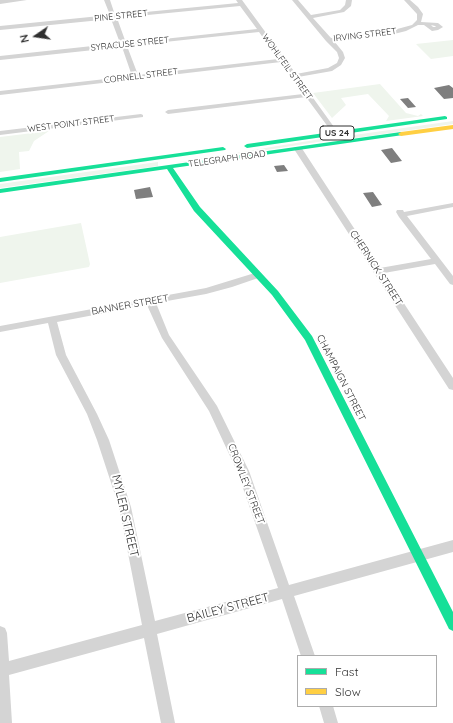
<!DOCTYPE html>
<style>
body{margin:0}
#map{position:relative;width:453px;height:723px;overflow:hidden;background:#fff;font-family:Quicksand,sans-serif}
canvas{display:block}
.legend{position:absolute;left:297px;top:655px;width:140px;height:52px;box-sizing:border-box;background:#fff;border:1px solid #acacac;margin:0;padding:5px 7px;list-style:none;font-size:12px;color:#303030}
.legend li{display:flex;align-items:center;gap:8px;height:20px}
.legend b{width:20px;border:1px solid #acacac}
.north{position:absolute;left:16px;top:16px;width:40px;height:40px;-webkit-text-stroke:3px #fff;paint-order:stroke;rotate:257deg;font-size:11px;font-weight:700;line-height:16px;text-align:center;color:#303030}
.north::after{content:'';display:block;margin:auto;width:14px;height:18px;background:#303030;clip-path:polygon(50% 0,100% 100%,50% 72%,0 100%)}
</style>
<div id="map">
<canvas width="453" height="723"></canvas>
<ul class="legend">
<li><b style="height:5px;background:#16e098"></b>Fast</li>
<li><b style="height:5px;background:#ffcf43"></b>Slow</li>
</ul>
<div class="north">N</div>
</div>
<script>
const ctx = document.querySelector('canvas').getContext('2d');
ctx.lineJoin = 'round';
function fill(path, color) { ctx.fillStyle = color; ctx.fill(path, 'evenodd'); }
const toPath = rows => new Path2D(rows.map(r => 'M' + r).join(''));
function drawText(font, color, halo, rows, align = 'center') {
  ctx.font = font + ' Quicksand,sans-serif'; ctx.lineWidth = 4; ctx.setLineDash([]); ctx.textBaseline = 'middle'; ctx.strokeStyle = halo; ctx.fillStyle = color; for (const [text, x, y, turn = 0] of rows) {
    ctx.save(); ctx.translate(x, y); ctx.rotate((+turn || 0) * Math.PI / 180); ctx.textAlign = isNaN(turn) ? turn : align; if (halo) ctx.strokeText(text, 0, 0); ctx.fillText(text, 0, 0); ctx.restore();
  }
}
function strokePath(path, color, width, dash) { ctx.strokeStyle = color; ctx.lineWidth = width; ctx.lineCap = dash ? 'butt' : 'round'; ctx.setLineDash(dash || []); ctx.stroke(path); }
const green = toPath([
 [453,40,453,56,431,59,416,44],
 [380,84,406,113,418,116,421,114,423,116,386,121,389,116,368,94,341,98,346,105,332,118,313,93],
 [453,121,453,124,348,139,347,136],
 [49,131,34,141,29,151,19,152,20,169,0,172,0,137],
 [333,137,331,140,234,155,173,163],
 [158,162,158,166,0,188,0,184],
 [81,223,90,264,89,267,0,283,0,237]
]);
const building = toPath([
 [449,85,453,88,453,98,444,99,434,88],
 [408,98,416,107,408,108,400,99],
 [392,148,402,161,391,163,381,150],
 [284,165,288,171,277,172,274,166],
 [150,187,153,197,136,199,134,190],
 [373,192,382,205,372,207,363,193]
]);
const street = toPath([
 [0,0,27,0,0,4,0,0],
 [104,0,110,0,115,15,238,3,236,0,242,0,296,74,328,68,337,63,339,58,337,52,326,41,292,0,298,0,311,15,340,10,345,5,346,0,352,0,351,6,344,12,313,18,331,38,390,31,412,25,417,20,417,14,404,0,410,0,418,7,423,14,421,22,438,23,443,27,438,30,432,31,424,25,418,25,406,31,390,35,334,41,343,52,345,58,341,65,332,71,298,77,339,134,336,136,334,135,306,97,168,114,165,112,168,110,303,94,281,62,0,95,0,91,132,76,122,47,0,60,0,56,120,43,111,19,0,30,0,26,110,15,104,0],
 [240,6,257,29,126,43,117,18,240,6],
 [431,25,435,26,436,27,433,27,431,25],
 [259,32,278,59,138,75,127,46,259,32],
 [141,114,143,115,143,117,0,135,0,131,141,114],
 [295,147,301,147,380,268,431,259,399,217,396,212,397,210,403,210,404,212,453,203,453,207,407,216,453,276,453,285,450,284,435,264,384,273,453,378,453,390,449,389,294,149,295,147],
 [258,272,262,275,261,277,232,287,206,294,156,303,169,335,217,406,249,471,289,585,453,540,453,552,294,596,315,656,301,656,282,599,157,634,175,723,161,723,144,638,9,675,12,723,0,723,0,626,5,628,7,633,9,661,142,625,119,507,97,440,87,414,56,355,48,323,0,332,0,326,206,288,258,272],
 [147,305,162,338,209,411,237,471,278,588,155,621,131,507,109,440,97,414,66,355,57,322,147,305],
 [319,706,333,706,338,723,324,723,319,706]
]);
const fast = toPath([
 [445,116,447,117,447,119,247,148,244,146,247,144,445,116],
 [401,132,404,134,403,135,173,168,200,207,278,291,312,336,453,612,453,631,449,629,305,340,272,295,194,211,167,169,0,193,0,189,401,132],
 [223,147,226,149,225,150,0,182,0,178,223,147]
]);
const slow = toPath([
 [453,125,453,129,401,136,398,134,401,132,453,125]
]);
const farStreetnames = [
 ["PINE STREET",121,16,-6],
 ["IRVING STREET",365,35,-7],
 ["SYRACUSE STREET",130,44,-6],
 ["WOHLFEIL STREET",287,67,54],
 ["CORNELL STREET",141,76,-7],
 ["WEST POINT STREET",71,124,-7],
 ["TELEGRAPH ROAD",227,159,-8]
];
const shields = [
 [337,133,34]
];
const shieldNames = [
 ["US 24",337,133]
];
const streetNames = [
 ["CHERNICK STREET",376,268,57],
 ["BANNER STREET",130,305,-10],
 ["CHAMPAIGN STREET",341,378,63],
 ["CROWLEY STREET",246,484,69]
];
const nearStreetnames = [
 ["MYLER STREET",125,516,77],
 ["BAILEY STREET",228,608,-15]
];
fill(green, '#eff5ed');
fill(building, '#7f7f7f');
fill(street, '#d4d4d4');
fill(fast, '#16e098');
fill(slow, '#ffcf43');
drawText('9px', '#303030', '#fff', farStreetnames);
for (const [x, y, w] of shields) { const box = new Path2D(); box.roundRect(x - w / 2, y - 7, w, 14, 3); ctx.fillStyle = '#fff'; ctx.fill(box); strokePath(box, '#303030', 1); }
drawText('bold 9px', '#303030', null, shieldNames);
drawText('10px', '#303030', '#fff', streetNames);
drawText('12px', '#303030', '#fff', nearStreetnames);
</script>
